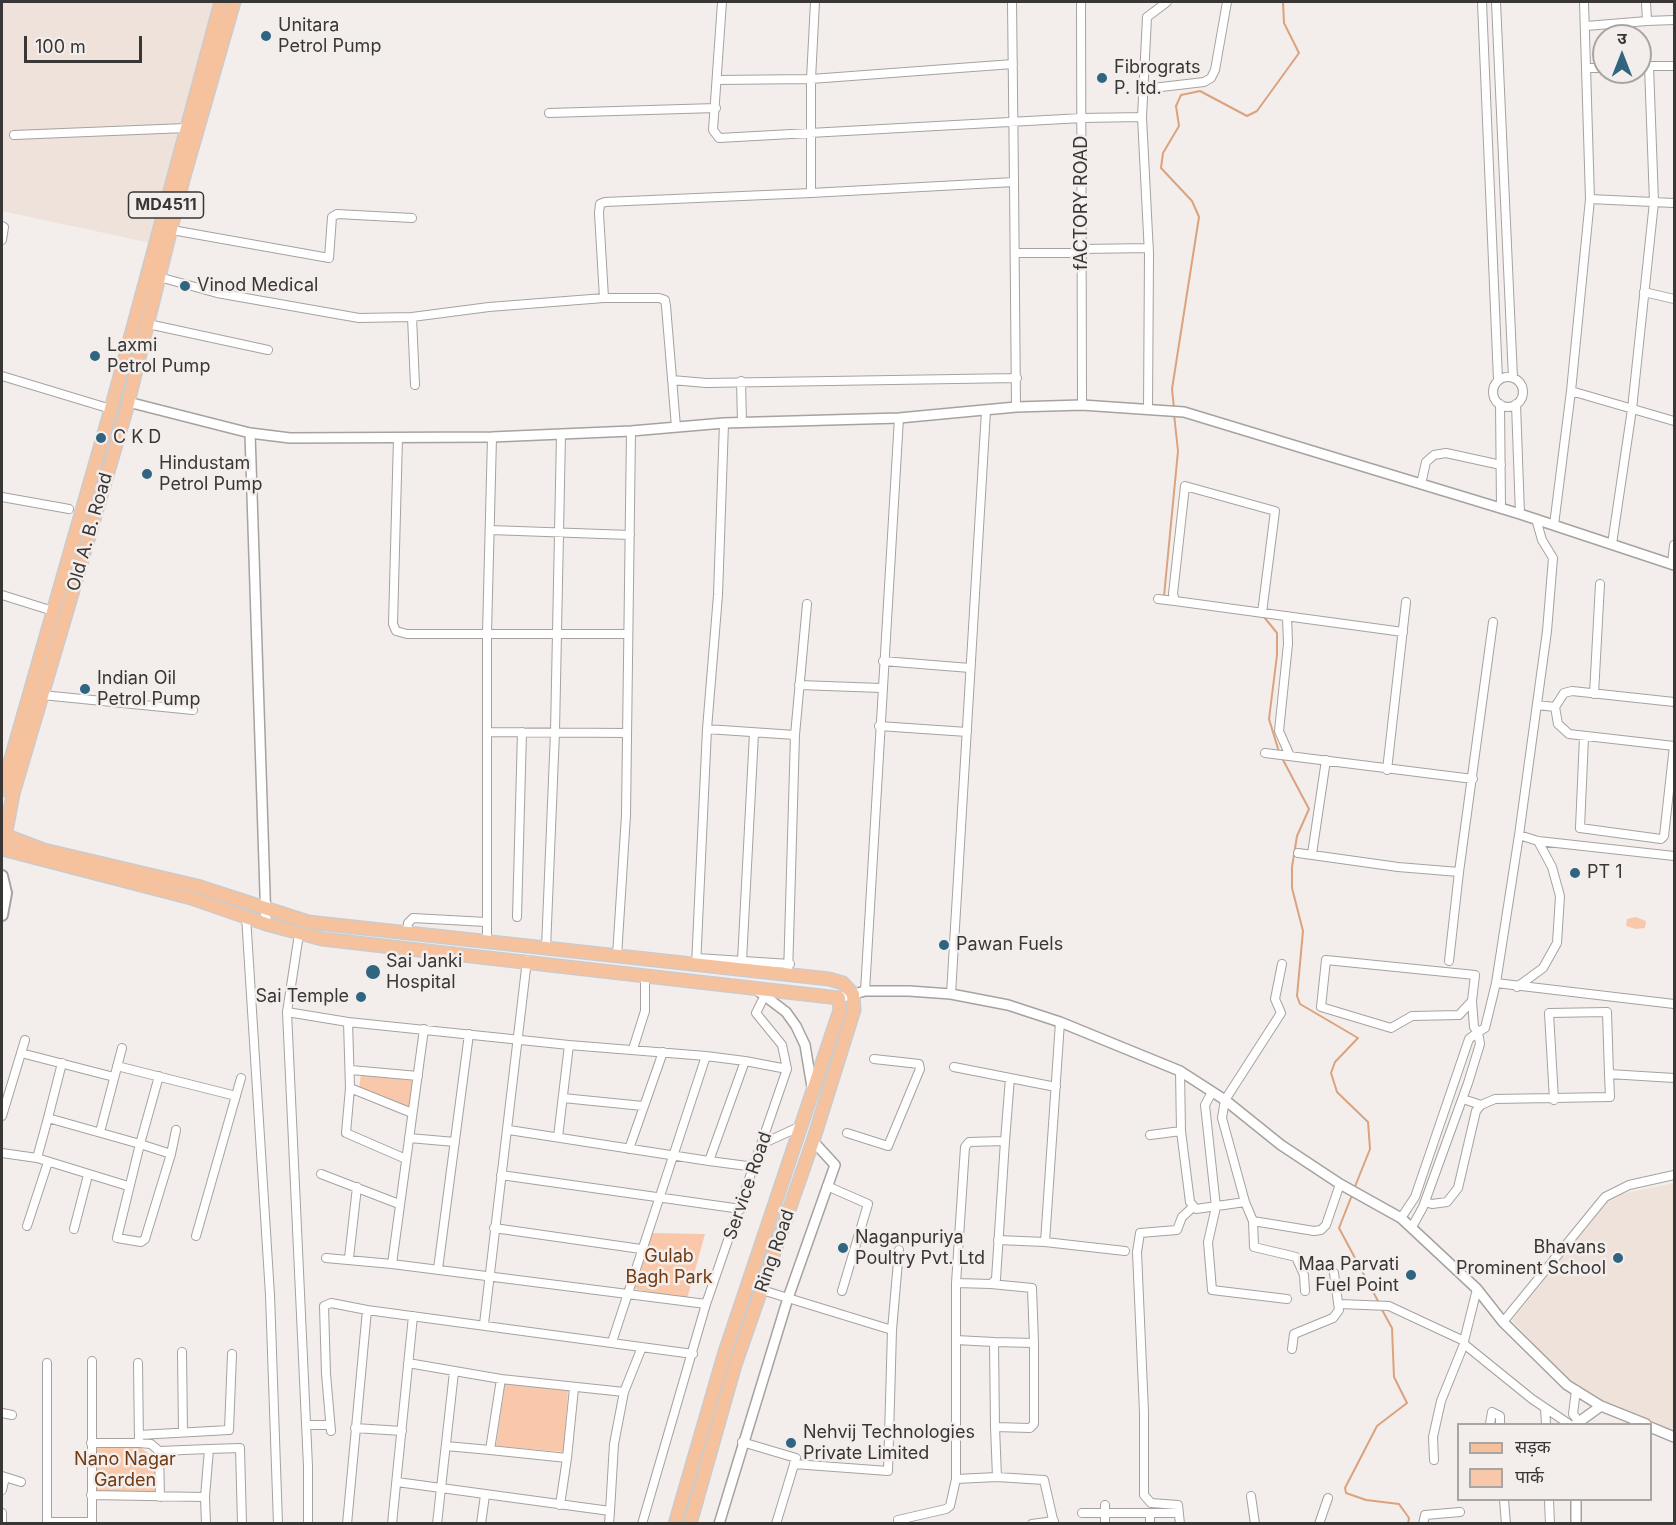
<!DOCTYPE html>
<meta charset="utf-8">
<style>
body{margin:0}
#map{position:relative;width:1676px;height:1525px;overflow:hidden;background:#f3eeeb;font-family:Inter,"Noto Sans Devanagari",sans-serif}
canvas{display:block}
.frame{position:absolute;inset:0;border:3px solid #393736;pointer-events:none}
.legend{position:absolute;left:1457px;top:1423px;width:195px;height:78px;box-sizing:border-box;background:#f3eeeb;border:2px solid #a9a5a3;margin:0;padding:8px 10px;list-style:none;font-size:18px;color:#393736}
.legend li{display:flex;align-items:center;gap:12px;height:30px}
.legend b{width:30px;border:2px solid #a9a5a3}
.north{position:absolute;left:1592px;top:24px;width:60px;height:60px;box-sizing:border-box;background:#f3eeeb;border:2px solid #a9a5a3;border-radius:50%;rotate:0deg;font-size:16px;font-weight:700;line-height:24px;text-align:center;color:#393736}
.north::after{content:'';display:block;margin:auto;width:21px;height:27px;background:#2f6580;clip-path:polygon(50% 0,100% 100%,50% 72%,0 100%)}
.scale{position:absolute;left:24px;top:36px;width:118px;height:27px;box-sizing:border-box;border:3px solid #393736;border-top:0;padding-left:8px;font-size:18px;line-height:21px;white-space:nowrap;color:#393736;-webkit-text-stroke:4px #f3eeeb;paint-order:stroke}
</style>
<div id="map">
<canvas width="1676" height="1525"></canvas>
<div class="frame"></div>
<ul class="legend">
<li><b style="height:8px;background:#f6c19d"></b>सड़क</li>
<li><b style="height:16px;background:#f9c8aa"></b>पार्क</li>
</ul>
<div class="north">उ</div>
<div class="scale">100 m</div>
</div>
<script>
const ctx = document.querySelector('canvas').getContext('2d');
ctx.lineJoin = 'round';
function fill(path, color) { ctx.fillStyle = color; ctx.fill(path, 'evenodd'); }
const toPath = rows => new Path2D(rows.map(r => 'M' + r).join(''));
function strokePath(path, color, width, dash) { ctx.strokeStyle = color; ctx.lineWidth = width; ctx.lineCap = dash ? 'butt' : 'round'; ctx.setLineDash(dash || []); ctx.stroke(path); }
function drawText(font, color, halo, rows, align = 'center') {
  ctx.font = font + ' Inter,sans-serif'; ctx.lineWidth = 5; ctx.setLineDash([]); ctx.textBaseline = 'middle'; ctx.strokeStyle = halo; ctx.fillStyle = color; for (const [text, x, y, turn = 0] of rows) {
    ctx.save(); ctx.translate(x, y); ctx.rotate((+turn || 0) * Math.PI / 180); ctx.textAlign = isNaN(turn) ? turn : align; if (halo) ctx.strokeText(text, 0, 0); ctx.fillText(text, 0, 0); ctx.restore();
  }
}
const built = toPath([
 [2,2,215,2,151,243,2,211],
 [1674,1183,1674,1433,1574,1388,1512,1320,1612,1196]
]);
const green = toPath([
 [1636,917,1646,921,1645,928,1636,929,1626,926,1627,919],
 [361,1074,416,1081,410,1110,359,1089],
 [652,1233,705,1234,687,1299,635,1289],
 [505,1383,568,1390,564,1452,496,1446],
 [93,1447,140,1447,154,1458,157,1464,156,1494,93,1493]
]);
const stream = toPath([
 [1174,408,1172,389,1199,217,1192,201,1161,168,1163,153,1179,126,1176,106,1181,95,1200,91,1247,116,1257,111,1299,53,1284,23,1283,2],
 [1164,596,1178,451,1174,414],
 [1238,613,1264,617,1277,633,1277,655,1269,719,1279,752],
 [1282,758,1309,809,1297,836,1292,867,1292,888,1303,931,1297,996,1300,1004,1358,1038,1335,1062,1331,1073,1337,1092,1368,1122,1370,1149,1354,1189],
 [1352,1195,1339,1228,1379,1303],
 [1381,1308,1392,1328,1394,1377,1407,1403,1377,1426,1345,1488,1346,1493,1366,1500,1399,1504,1409,1518,1408,1524]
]);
const minor = toPath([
 [722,2,713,130,719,138,1082,118,1142,117,1147,17,1167,2],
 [815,2,811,79,811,193,1014,182,1012,2],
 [1081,2,1082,405],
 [1482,2,1498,380],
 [1496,2,1513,378],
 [1584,2,1590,199,1674,203],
 [1647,21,1674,20],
 [1586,26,1647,21,1646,2],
 [1587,68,1604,68],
 [717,80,811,79,1013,64],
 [1144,89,1204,82,1211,78,1215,70,1227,2],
 [549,113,716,108],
 [1142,117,1149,254,1148,409],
 [14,135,186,128],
 [1014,182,1016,407],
 [2,226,4,227,2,240],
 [172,230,329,258,332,217,337,214,412,218],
 [1083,249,1149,248],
 [1015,253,1083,253],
 [159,277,217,293,359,318,412,317,489,307,604,298,659,298,665,300,666,306,676,427],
 [1644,292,1674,299],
 [604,298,599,213,600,204,605,202,811,193],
 [412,317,415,385],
 [148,324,268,350],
 [2,376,111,409],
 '1493 392a15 15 0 1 1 30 0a15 15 0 1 1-30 0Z',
 [672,380,706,383,1017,378],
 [741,381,742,423],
 [1571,391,1674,421],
 [1500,404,1501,508],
 [1516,404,1520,514],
 [398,438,393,624,396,631,407,634,628,634],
 [1421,484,1426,462,1434,455,1446,453,1501,465],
 [2,497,69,509],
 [1554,525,1571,391,1590,199],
 [490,530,630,535],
 [1612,544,1632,409,1654,202,1649,66,1674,66],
 [1672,564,1674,545],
 [2,595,53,611],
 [1158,599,1175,601],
 [1262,613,1275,511,1185,486,1173,594,1175,601,1403,632],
 [1287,616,1288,644,1279,731,1290,756],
 [883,661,970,668],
 [799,685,881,688],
 [1594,694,1600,584],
 [42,695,193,710],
 [1674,702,1572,691,1564,693,1555,707,1558,724,1569,734,1674,746],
 [1537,705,1555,707],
 [879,726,967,732],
 [707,729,795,735,788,975],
 [487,732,627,733],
 [795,735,807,604],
 [1584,737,1580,828,1661,839,1664,836,1674,746],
 [1265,753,1473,779],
 [1387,770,1406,602],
 [1519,835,1538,841,1674,856],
 [1298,853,1398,867,1459,872,1449,961],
 [1312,854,1326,760],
 [1459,872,1493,622],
 [246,916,270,1295,278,1524],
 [517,917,522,732],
 [299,934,287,1012,308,1466,308,1524],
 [407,934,408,923,413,918,486,922],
 [487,942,487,633,492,437],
 [546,948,555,732,561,434],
 [617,956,626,815,631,431],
 [697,958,790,964],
 [742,961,754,733],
 [1282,964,1275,999,1281,1013,1225,1100,1222,1118,1245,1202,1253,1221,1254,1247,1296,1257,1304,1275,1305,1291],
 [696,966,707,729,718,595,724,423],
 [1496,983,1674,1004],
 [1517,987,1543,968,1557,943,1560,896,1552,867,1538,841],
 [865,991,899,418],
 [951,994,986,411],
 [1472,1001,1475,975,1326,960,1321,1007,1391,1028,1412,1016,1459,1015,1472,1001,1474,1027,1478,1032,1485,1028,1496,983,1519,835,1547,631,1553,558,1542,540,1536,519],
 [287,1012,348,1022,569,1045,706,1056,612,1342],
 [348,1022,350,1088,412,1113],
 [1060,1022,1045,1242,1125,1251],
 [633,1049,645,1011,645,975],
 [21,1053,114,1077],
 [706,1056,745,1061],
 [117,1066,236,1096],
 [954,1067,1010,1078],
 [351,1070,418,1076],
 [1180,1071,1181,1131,1190,1202,1196,1209,1245,1202],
 [350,1088,346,1133,406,1159],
 [1212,1092,1205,1105,1216,1207,1208,1242,1212,1290,1287,1299],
 [563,1098,643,1106],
 [1463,1099,1481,1105],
 [1554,1100,1549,1013,1607,1012,1609,1074,1674,1078],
 [2,1116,25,1040],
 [48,1118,62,1063],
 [509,1130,709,1161,745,1061,787,1069],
 [100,1132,122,1048],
 [847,1133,888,1146,920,1069,919,1064,874,1059],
 [1150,1135,1181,1131],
 [558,1137,569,1045],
 [409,1138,455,1142],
 [764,1143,801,1126],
 [629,1149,663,1052],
 [2,1153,37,1158,128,1186],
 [171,1154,140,1144,117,1238,141,1242,145,1239,171,1154,176,1130],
 [37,1158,48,1118,140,1144,159,1076],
 [709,1161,755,1167],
 [321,1174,399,1204],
 [501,1175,741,1209],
 [827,1186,868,1204,842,1291],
 [1425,1202,1432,1204,1447,1202,1458,1188,1476,1111,1481,1105,1495,1099,1610,1097,1609,1074],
 [1401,1218,1415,1197,1469,1039,1478,1032,1480,1044,1468,1083,1423,1207,1412,1227],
 [1253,1221,1314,1231,1321,1230,1326,1225,1340,1184],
 [27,1226,48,1162],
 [494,1228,641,1249],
 [74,1229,88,1175],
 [196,1236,241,1078],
 [998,1240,1045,1242],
 [326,1258,392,1264,706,1304],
 [349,1258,357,1187],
 [392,1264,424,1029],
 [438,1269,469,1034],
 [956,1283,991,1284,996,1279,1005,1141],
 [991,1284,1032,1288,1034,1343],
 [762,1290,892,1330,888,1471,794,1464],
 [1340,1304,1389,1306,1464,1341,1464,1344,1532,1399,1569,1424],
 [1503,1322,1605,1197,1629,1185,1674,1175],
 [484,1324,527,960],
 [892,1330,899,1250],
 [956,1340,994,1342],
 [1464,1341,1477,1289],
 [1292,1349,1294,1334,1333,1318,1339,1310,1334,1273],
 [182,1352,183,1432],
 [408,1363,501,1379,624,1392,614,1444,610,1511],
 [1576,1390,1573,1414,1579,1422],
 [624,1392,642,1347],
 [1545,1408,1546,1424],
 [2,1413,12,1415],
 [1490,1424,1492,1412,1500,1416,1500,1424],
 [306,1425,330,1425],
 [995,1427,1030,1428,1034,1424,1034,1343,994,1342,995,1427,997,1477,956,1479,956,1283,965,1147,969,1142,1005,1141,1010,1078,1056,1087],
 [355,1428,402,1431],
 [331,1431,326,1374,324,1306,331,1303,367,1310],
 [139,1435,229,1430,232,1354],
 [742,1442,796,1458,776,1524],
 [91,1443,139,1443,138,1363],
 [139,1443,151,1444,159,1451,160,1497],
 [446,1446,490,1450,501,1379],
 [209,1449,240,1448,242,1524],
 [490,1450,567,1458,574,1388],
 [1434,1460,1433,1437,1441,1401,1464,1344],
 [2,1476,21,1482],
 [997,1477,1044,1480,1054,1524],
 [397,1482,610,1511,609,1524],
 [2,1490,5,1477],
 [91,1495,205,1497,209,1449,159,1451],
 [1251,1496,1255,1524],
 [205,1497,206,1524],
 [1504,1500,1506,1524],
 [1549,1500,1550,1524],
 [560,1505,567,1458],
 [1105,1505,1105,1524],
 [1082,1513,1179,1513],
 [1150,1514,1150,1524],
 [898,1520,946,1509,950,1506,956,1479],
 [47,1522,92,1522],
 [2,1524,2,1513],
 [47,1524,47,1363],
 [92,1524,92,1361],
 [347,1524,367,1310,693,1354],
 [392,1524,413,1316],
 [437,1524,454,1372],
 [481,1524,485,1495],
 [642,1524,706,1304,787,1069,782,1045,756,1013,765,995],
 [1032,1524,1054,1521],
 [1180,1524,1178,1505,1151,1503,1144,1495,1144,1412,1137,1252,1140,1233,1177,1230,1182,1217,1193,1207],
 [1319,1524,1328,1498],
 [1423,1524,1425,1515,1460,1512]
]);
const tertiary = toPath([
 [128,402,250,433,290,438,492,437,631,431,724,423,899,418,1016,407,1082,405,1184,412,1520,514,1674,565],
 [250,433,266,924],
 [757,990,786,1012,796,1026,805,1045,812,1087],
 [839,998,865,991,909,991,951,994,1008,1005,1060,1022,1180,1071,1225,1100,1281,1145,1340,1184,1401,1218,1477,1289,1503,1322,1567,1385,1601,1406,1646,1424],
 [1576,1424,1601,1406],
 [1650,1427,1674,1437],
 [1576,1500,1576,1524],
 [719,1524,788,1298,835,1165,813,1141]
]);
const secondary = toPath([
 [2,876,6,893,2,915]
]);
const primary = toPath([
 [2,790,111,409,221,2],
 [2,834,44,850,197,886,308,922,829,979,843,983,853,994,854,1010,813,1141,735,1365,690,1524],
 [4,842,13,794,126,411,183,180,234,2],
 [2,849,191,898,266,924,322,939,839,998,840,1010,724,1355,675,1524]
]);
const markers = [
 [266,36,6,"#2f6580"],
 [1102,78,6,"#2f6580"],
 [185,286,6,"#2f6580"],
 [95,356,6,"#2f6580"],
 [101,438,6,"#2f6580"],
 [147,474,6,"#2f6580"],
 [85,689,6,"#2f6580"],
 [1575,873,6,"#2f6580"],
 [944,945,6,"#2f6580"],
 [373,972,8,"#2f6580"],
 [361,997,6,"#2f6580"],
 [843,1248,6,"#2f6580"],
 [1618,1258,6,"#2f6580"],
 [1411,1275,6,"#2f6580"],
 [791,1443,6,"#2f6580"]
];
const shields = [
 [166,205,75]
];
const shieldNames = [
 ["MD4511",166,205]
];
const poiNames = [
 ["Unitara",278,26],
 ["Petrol Pump",278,47],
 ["Fibrograts",1114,68],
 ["P. ltd.",1114,89],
 ["Vinod Medical",197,286],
 ["Laxmi",107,346],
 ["Petrol Pump",107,367],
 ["C K D",113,438],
 ["Hindustam",159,464],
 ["Petrol Pump",159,485],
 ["Indian Oil",97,679],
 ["Petrol Pump",97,700],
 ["PT 1",1587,873],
 ["Pawan Fuels",956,945],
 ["Sai Janki",386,962],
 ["Hospital",386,983],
 ["Sai Temple",349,997,"right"],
 ["Naganpuriya",855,1238],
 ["Poultry Pvt. Ltd",855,1259],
 ["Bhavans",1606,1248,"right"],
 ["Prominent School",1606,1269,"right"],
 ["Maa Parvati",1399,1265,"right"],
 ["Fuel Point",1399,1286,"right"],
 ["Nehvij Technologies",803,1433],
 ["Private Limited",803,1454]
];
const streetNames = [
 ["fACTORY ROAD",1082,203,-90],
 ["Old A. B. Road",90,532,-74],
 ["Service Road",748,1186,-71],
 ["Ring Road",775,1251,-71]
];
const parkNames = [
 ["Gulab",669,1257],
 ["Bagh Park",669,1278],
 ["Nano Nagar",125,1460],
 ["Garden",125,1481]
];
fill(built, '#eee2da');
fill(green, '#f9c8aa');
strokePath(stream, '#dba27e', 2);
strokePath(minor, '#a7a29f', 10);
strokePath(tertiary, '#a7a29f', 12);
strokePath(secondary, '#a7a29f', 14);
strokePath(primary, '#cccbcb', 15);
strokePath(minor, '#fff', 8);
strokePath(tertiary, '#fff', 9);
strokePath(secondary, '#fff', 10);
strokePath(primary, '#f6c19d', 12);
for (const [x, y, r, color] of markers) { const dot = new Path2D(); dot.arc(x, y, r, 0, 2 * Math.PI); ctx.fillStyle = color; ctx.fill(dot); strokePath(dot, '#f3eeeb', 2); }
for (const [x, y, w] of shields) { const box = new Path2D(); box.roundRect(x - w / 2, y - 13, w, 26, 4.5); ctx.fillStyle = '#f3eeeb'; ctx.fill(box); strokePath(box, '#393736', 1.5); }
drawText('bold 16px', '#393736', null, shieldNames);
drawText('18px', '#393736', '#f3eeeb', poiNames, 'left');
drawText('18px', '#393736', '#f3eeeb', streetNames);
drawText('18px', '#703a12', '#f3eeeb', parkNames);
</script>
